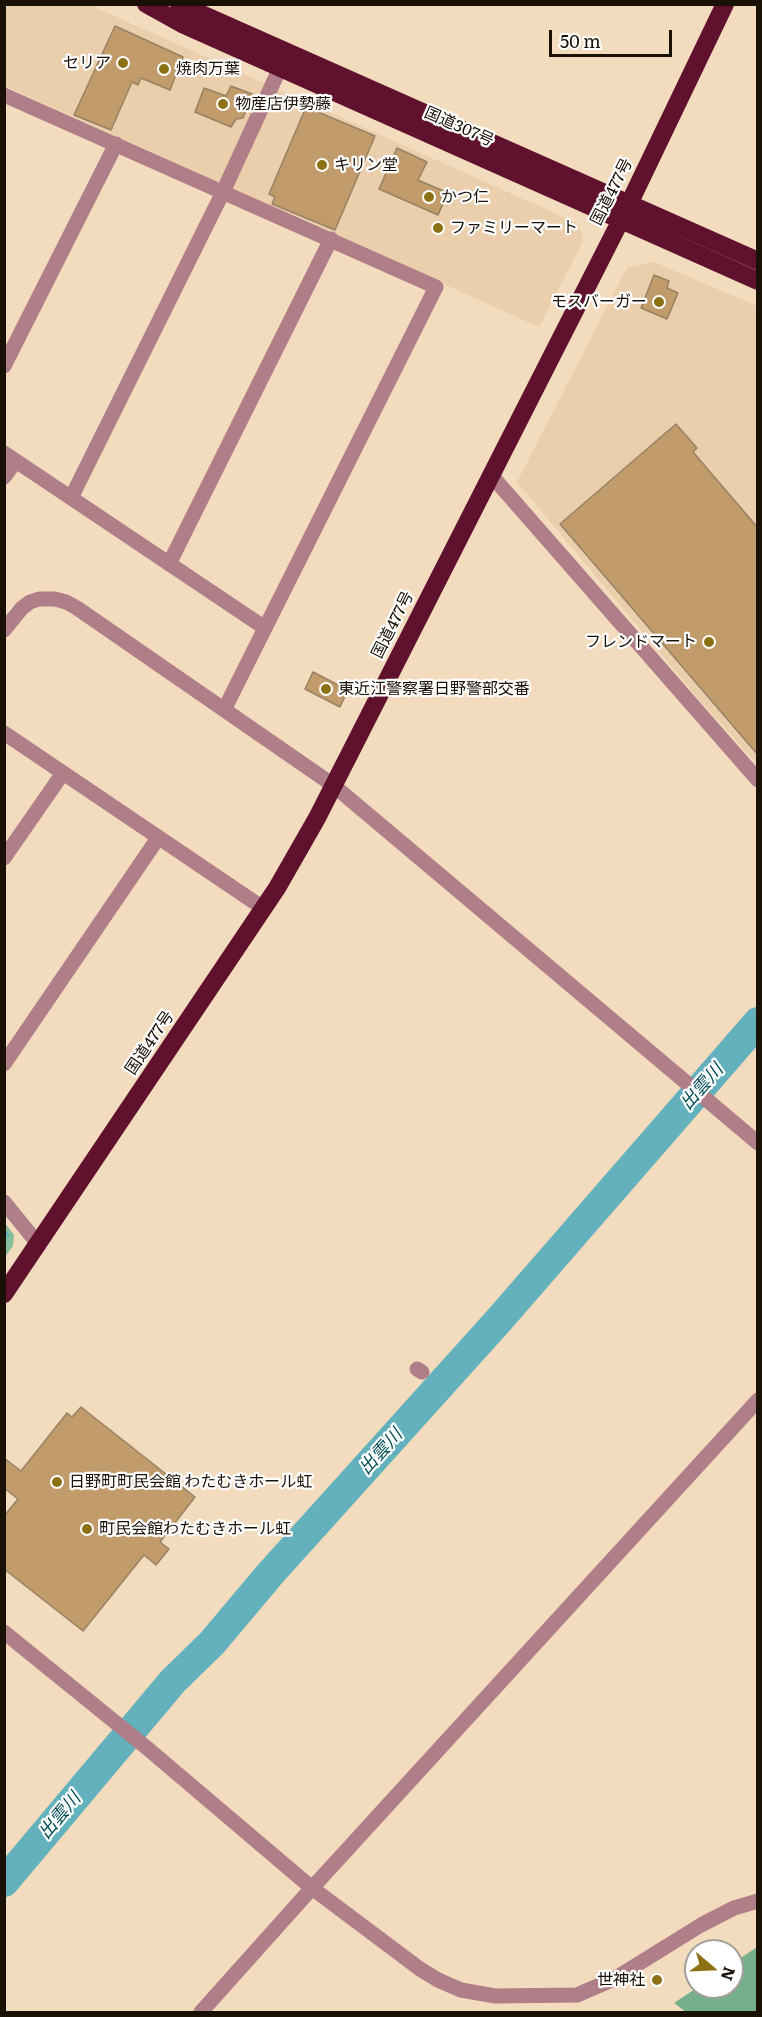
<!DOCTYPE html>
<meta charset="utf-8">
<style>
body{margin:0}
#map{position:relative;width:762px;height:2017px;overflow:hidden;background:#f3dbbd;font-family:Literata,serif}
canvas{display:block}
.frame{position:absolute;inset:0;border:6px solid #191106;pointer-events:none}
.north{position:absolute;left:684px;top:1939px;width:60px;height:60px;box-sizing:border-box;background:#fff;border:2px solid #a3a09b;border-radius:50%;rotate:109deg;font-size:16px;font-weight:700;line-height:24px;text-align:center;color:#191106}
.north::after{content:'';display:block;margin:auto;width:21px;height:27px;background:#8b7114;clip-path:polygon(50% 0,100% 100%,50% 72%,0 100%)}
.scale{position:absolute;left:549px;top:30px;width:123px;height:27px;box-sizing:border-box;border:3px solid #191106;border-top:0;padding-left:8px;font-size:18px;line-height:21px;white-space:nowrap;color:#191106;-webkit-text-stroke:4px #fff;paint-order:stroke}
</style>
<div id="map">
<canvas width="762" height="2017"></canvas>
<div class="frame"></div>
<div class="north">N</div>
<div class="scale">50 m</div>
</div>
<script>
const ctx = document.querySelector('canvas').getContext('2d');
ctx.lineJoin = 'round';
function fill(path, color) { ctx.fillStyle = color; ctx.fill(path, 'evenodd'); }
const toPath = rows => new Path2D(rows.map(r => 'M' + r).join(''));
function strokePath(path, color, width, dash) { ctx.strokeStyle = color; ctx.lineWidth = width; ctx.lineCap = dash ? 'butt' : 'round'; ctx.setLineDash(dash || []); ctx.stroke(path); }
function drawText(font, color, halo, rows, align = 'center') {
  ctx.font = font + ' Literata,"Noto Sans JP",serif'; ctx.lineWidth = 4.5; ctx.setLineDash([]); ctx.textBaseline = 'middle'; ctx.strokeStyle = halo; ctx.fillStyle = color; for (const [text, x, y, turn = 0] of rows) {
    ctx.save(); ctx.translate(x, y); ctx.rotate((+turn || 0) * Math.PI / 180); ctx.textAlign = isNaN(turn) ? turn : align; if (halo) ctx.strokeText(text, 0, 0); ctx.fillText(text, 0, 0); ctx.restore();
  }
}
const built = toPath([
 [5,5,90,5,579,224,583,241,539,327,5,86],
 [654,262,757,306,757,764,696,696,517,482,627,268]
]);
const green = toPath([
 [5,1223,14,1235,13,1246,5,1257]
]);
const forest = toPath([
 [757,1947,757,2012,686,2012,674,2003,698,1987,732,1987,732,1964]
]);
const stream = toPath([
 [4,1232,7,1235]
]);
const river = toPath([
 [4,1882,173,1681,212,1643,270,1574,499,1320,758,1022]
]);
const building = toPath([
 [115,26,183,57,170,90,141,78,138,85,132,82,111,130,74,115,115,26],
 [231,86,252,94,243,118,236,119,231,127,195,112,204,88,226,96,231,86],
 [306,107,375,136,335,230,272,204,275,197,269,194,306,107],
 [397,148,427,162,418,180,448,193,438,215,379,189,397,148],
 [654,275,669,281,667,288,678,293,667,319,641,308,654,275],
 [676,424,697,448,693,452,758,528,758,755,560,524,676,424],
 [313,672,348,690,340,707,305,689,313,672],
 [81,1407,195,1497,160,1542,169,1549,156,1565,144,1555,83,1631,4,1569,4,1516,18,1499,4,1488,4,1458,21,1471,67,1413,72,1417,81,1407]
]);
const minor = toPath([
 [4,95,436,287,224,710],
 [4,366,116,144],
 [4,453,265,628],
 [491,475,758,780],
 [4,477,16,461],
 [71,498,223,192,285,57],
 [169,564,331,239],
 [4,630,22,608,30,602,39,599,55,599,66,602,77,608,333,785,758,1143],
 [4,733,263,908],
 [4,858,63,773],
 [4,1064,158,838],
 [4,1202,39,1245],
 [417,1369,422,1372],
 [4,1632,147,1748,312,1888,420,1969,438,1980,461,1990,495,1996,577,1995,614,1979,701,1925,734,1908,758,1901],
 [201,2012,312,1888,758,1400]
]);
const highway = toPath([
 [146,4,182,24,758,281],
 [179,4,758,261],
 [4,1294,277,888,317,818,629,204,725,4]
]);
const markers = [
 [123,63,6,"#8b7114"],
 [164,69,6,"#8b7114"],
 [223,104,6,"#8b7114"],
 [322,165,6,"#8b7114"],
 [429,197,6,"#8b7114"],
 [438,228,6,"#8b7114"],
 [659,302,6,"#8b7114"],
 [709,642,6,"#8b7114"],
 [326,689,6,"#8b7114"],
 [57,1482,6,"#8b7114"],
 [87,1529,6,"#8b7114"],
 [657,1980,6,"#8b7114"]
];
const poiNames = [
 ["セリア",111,63,"right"],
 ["焼肉万葉",176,69],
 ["物産店伊勢藤",235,104],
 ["キリン堂",334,165],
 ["かつ仁",441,197],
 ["ファミリーマート",450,228],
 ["モスバーガー",647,302,"right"],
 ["フレンドマート",697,642,"right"],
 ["東近江警察署日野警部交番",338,689],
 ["日野町町民会館 わたむきホール虹",69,1482],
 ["町民会館わたむきホール虹",99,1529],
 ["世神社",645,1980,"right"]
];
const streetNames = [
 ["国道307号",459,127,24],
 ["国道477号",612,192,-63],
 ["国道477号",393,625,-63],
 ["国道477号",150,1043,-56]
];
const waterNames = [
 ["出雲川",702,1087,-49],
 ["出雲川",381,1452,-48],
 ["出雲川",60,1816,-50]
];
fill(built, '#ebceab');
fill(green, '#86bd9a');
fill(forest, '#76af8b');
strokePath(stream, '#62b1bc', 5);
strokePath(river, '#62b1bc', 30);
fill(building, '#c19b6a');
strokePath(building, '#978266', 1.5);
strokePath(minor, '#af7e88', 15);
strokePath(highway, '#5f112d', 18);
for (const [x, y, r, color] of markers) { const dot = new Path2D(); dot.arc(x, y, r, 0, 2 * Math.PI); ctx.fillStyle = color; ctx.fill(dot); strokePath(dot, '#fff', 2); }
drawText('16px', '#191106', '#fff', poiNames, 'left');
drawText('16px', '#191106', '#fff', streetNames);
drawText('italic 18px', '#004c55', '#fff', waterNames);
</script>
